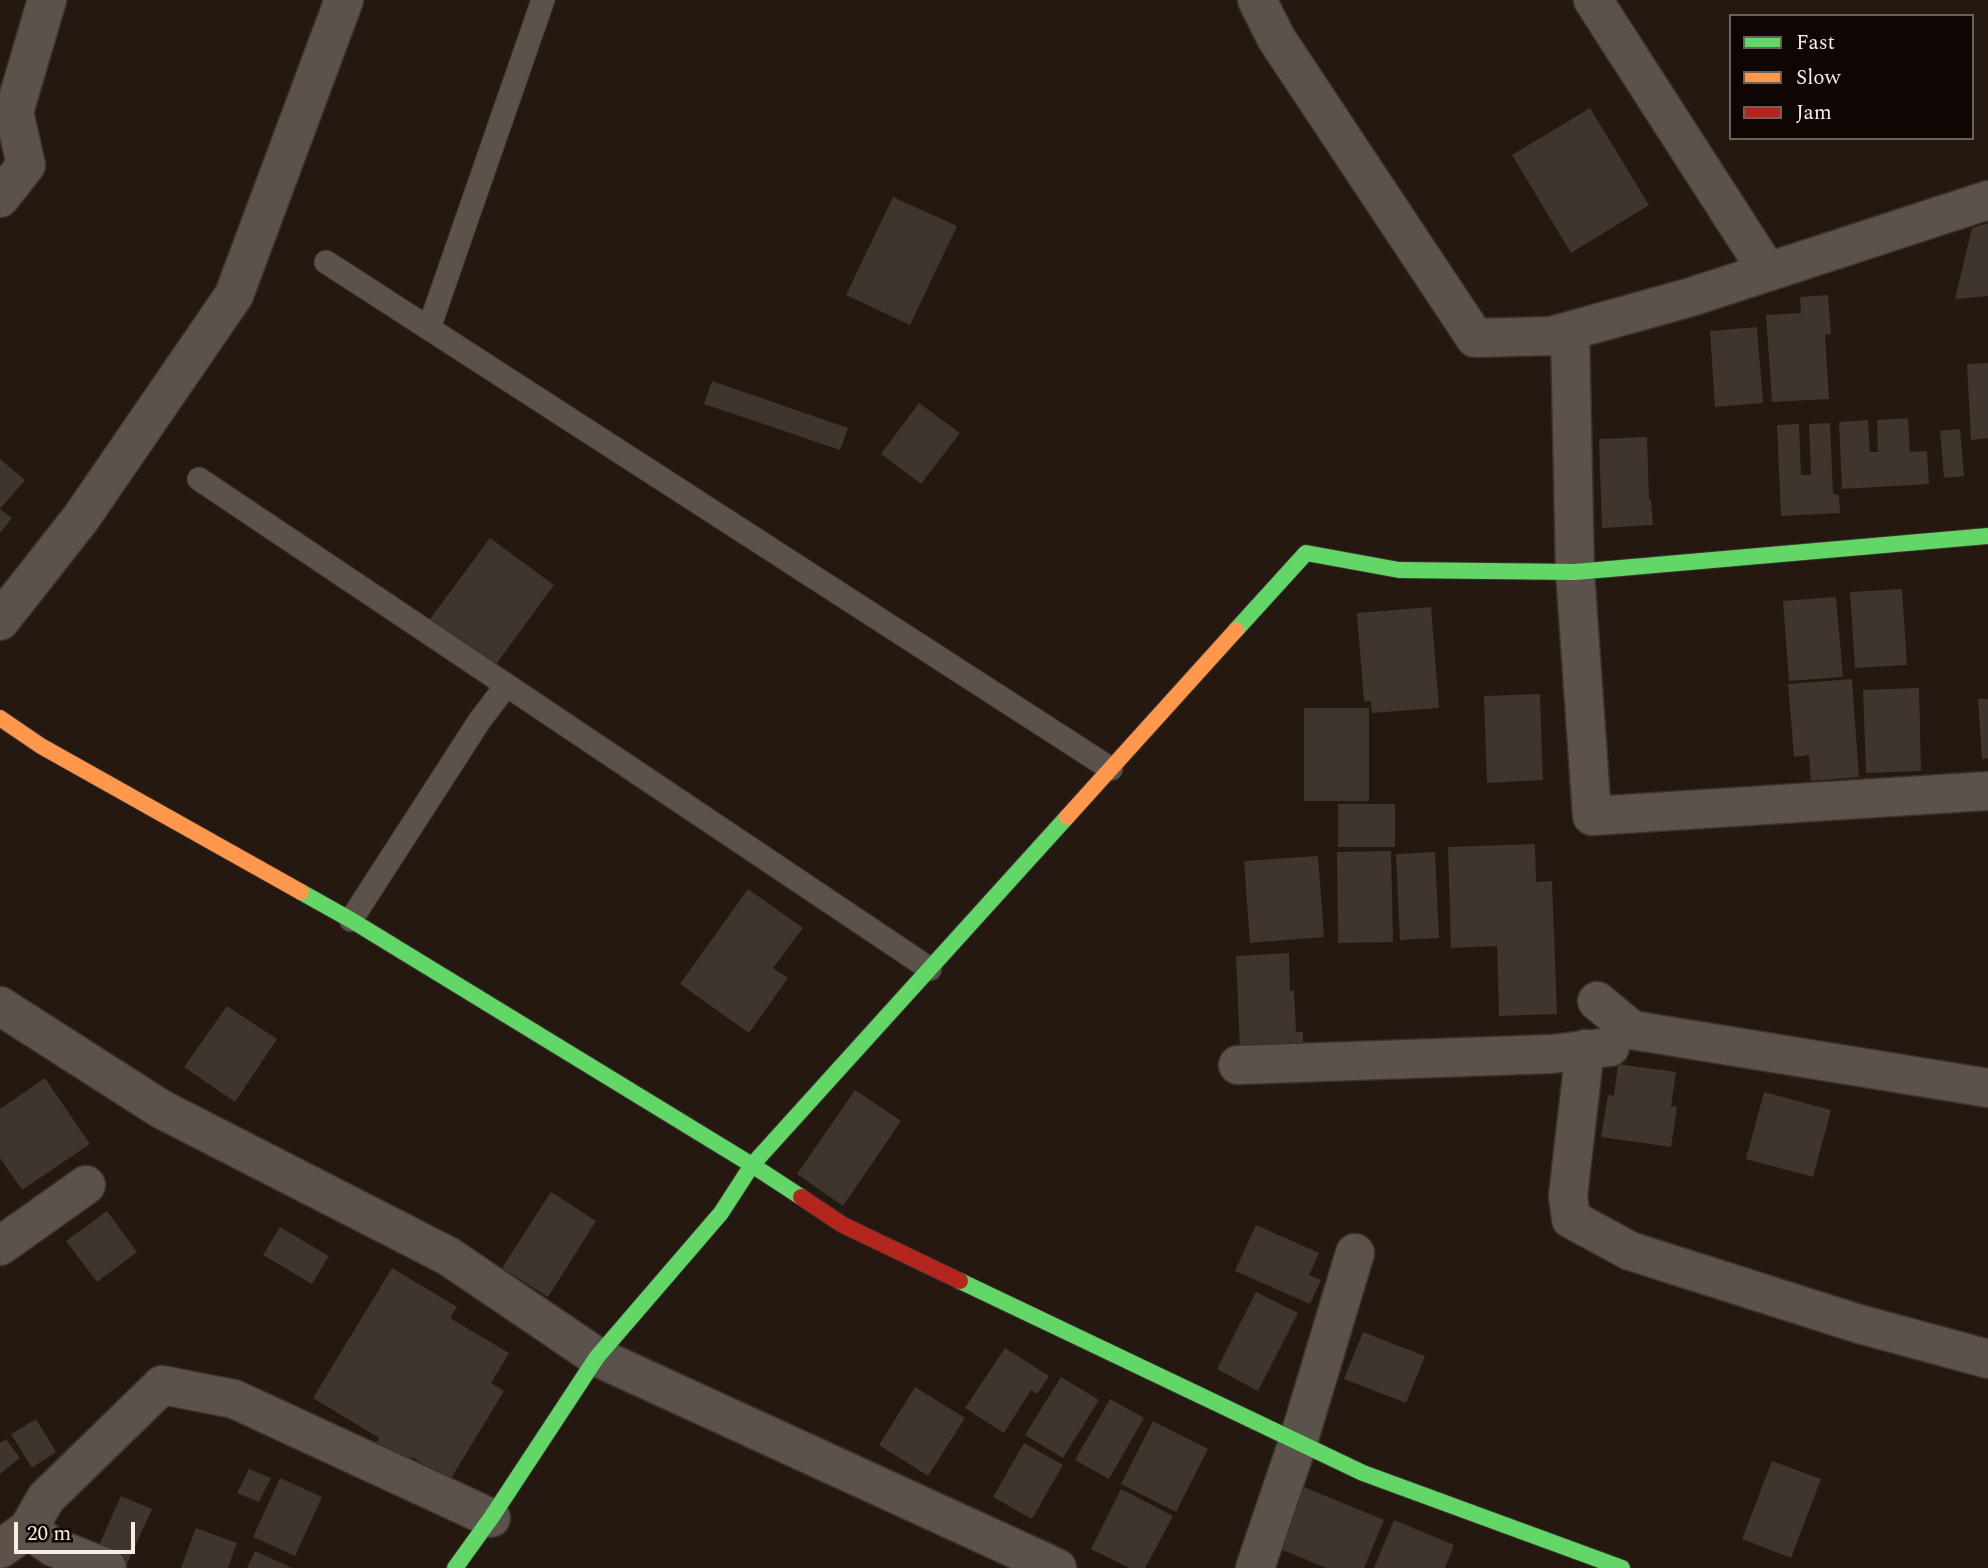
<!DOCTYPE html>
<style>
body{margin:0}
#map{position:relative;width:1988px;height:1568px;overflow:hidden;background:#241810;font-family:Spectral,serif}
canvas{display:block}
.legend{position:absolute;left:1729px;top:14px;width:245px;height:126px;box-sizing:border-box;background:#0d0602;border:2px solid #6c625c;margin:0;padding:9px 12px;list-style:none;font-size:21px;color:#fbece2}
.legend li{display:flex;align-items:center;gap:14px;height:35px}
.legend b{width:35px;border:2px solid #6c625c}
.scale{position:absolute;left:14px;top:1522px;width:121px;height:32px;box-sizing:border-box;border:4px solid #fbece2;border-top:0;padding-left:9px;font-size:21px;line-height:24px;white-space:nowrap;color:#fbece2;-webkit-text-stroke:5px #0d0602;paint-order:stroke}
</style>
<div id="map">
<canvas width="1988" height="1568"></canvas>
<ul class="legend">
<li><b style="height:9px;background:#63d668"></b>Fast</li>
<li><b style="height:9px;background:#ff974d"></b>Slow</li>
<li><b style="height:9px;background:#b3261e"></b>Jam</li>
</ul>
<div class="scale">20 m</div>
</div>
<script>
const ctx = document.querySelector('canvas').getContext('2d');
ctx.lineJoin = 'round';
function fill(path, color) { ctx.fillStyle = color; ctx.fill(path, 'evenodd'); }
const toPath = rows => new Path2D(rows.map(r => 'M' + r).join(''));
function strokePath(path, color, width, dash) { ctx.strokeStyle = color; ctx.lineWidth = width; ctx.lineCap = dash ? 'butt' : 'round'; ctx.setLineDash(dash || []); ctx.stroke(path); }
const building = toPath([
 [1590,108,1649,205,1571,253,1512,155],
 [893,197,957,226,910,325,846,295],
 [1988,223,1988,296,1955,299,1972,228],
 [1828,295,1831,334,1825,335,1829,399,1772,402,1766,315,1801,313,1800,297],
 [1757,327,1763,403,1715,407,1710,331],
 [1988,363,1988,438,1971,440,1967,364],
 [712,381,848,428,840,450,704,404],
 [919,403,960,433,921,484,881,454],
 [1908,418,1910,452,1927,451,1929,484,1842,489,1839,422,1868,420,1870,452,1878,452,1877,420],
 [1830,423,1833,494,1839,495,1840,513,1781,516,1777,425,1799,424,1801,475,1811,475,1809,424],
 [1960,429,1964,476,1944,478,1940,431],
 [1647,437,1649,500,1651,500,1653,525,1602,528,1599,439],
 [0,459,25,480,0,509,12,518,0,533],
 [490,538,554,585,494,667,430,619],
 [1902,589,1907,665,1855,668,1850,592],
 [1836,597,1843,677,1789,681,1783,601],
 [1431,607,1439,708,1372,713,1371,701,1364,702,1357,613],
 [1852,679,1859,777,1811,781,1809,755,1794,757,1788,684],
 [1919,688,1921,771,1866,773,1863,690],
 [1540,694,1543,780,1487,783,1484,696],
 [1978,699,1988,699,1988,758,1982,759],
 [1304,708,1369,708,1369,801,1304,801],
 [1338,804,1395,804,1395,847,1338,847],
 [1535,844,1536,882,1552,881,1557,1014,1499,1016,1497,946,1451,948,1448,847],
 [1391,851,1393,942,1338,943,1337,852],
 [1435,852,1439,938,1400,940,1396,854],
 [1318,856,1324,937,1250,943,1244,861],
 [748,889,803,928,773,968,788,978,749,1033,680,984],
 [1289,953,1290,991,1294,990,1296,1032,1303,1032,1303,1048,1240,1051,1236,956],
 [227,1006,277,1039,235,1102,184,1067],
 [1618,1064,1676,1072,1671,1106,1677,1107,1671,1147,1601,1137,1608,1095,1614,1096],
 [45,1078,90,1144,22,1190,0,1158,0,1109],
 [855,1090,901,1121,843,1206,797,1174],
 [1764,1092,1831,1110,1813,1177,1746,1159],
 [551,1192,596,1221,548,1297,502,1268],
 [107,1211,137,1252,97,1282,66,1241],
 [1256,1225,1319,1253,1309,1275,1321,1280,1310,1304,1235,1271],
 [280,1227,329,1256,312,1284,263,1255],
 [392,1268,457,1307,450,1318,509,1353,491,1383,504,1391,450,1480,412,1457,404,1469,372,1450,379,1438,313,1398],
 [1256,1292,1298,1313,1258,1391,1217,1369],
 [1363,1332,1425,1356,1406,1403,1344,1379],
 [1005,1348,1049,1376,1037,1394,1031,1390,1004,1433,965,1408],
 [1061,1377,1099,1400,1063,1458,1025,1435],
 [915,1387,965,1418,928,1476,879,1445],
 [1110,1399,1144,1418,1109,1479,1075,1460],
 [36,1419,56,1452,32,1468,11,1434],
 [1153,1421,1208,1449,1176,1512,1121,1484],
 [6,1439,20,1458,0,1474,0,1443],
 [1024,1443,1063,1465,1032,1519,993,1497],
 [1772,1461,1821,1479,1791,1558,1742,1539],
 [249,1469,271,1478,259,1502,237,1493],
 [280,1478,322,1497,295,1556,253,1537],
 [1304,1487,1384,1520,1364,1568,1326,1568,1278,1548],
 [1121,1489,1173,1516,1145,1568,1129,1568,1091,1549],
 [121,1496,152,1509,125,1568,91,1563],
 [1394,1520,1454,1545,1445,1568,1374,1568],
 [196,1528,237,1543,228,1568,181,1568],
 [255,1551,292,1568,247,1568]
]);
const lane = toPath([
 [326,262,1111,769],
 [429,328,543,0],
 [199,479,930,969],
 [351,920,480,720,506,686]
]);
const street = toPath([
 [1257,0,1276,38,1475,338,1551,336,1691,297,1988,200],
 [1593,0,1768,272],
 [0,198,26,165,14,112,47,0],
 [1570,331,1575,572,1592,816,1988,791],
 [0,621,81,518,234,295,344,0],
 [1597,1001,1632,1030,1988,1088],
 [0,1006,161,1109,448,1256,597,1357,1057,1568],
 [1585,1049,1568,1196,1571,1219,1630,1251,1859,1324,1988,1359],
 [1238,1065,1551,1054,1610,1047],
 [0,1246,86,1185],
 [28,1529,53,1547,107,1568],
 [0,1549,28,1529,46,1498,162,1385,234,1399,491,1518],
 [1255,1568,1298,1442,1355,1253]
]);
const fast = toPath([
 [1236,630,1306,553,1399,570,1575,572,1988,536],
 [301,892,351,920,752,1165,801,1197],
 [960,1281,1363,1473,1622,1568],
 [455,1568,491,1518,597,1357,721,1213,752,1165,1067,817]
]);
const slow = toPath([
 [0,718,41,746,301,892],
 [1067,817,1236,630]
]);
const jam = toPath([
 [801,1197,843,1225,960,1281]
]);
fill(building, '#3e352e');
strokePath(lane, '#3b322d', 25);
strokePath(street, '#3b322d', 41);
strokePath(fast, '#3b322d', 18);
strokePath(slow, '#3b322d', 18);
strokePath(jam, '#3b322d', 18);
strokePath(lane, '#5b524c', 23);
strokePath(street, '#5b524c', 38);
strokePath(fast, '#63d668', 16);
strokePath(slow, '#ff974d', 16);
strokePath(jam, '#b3261e', 16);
</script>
